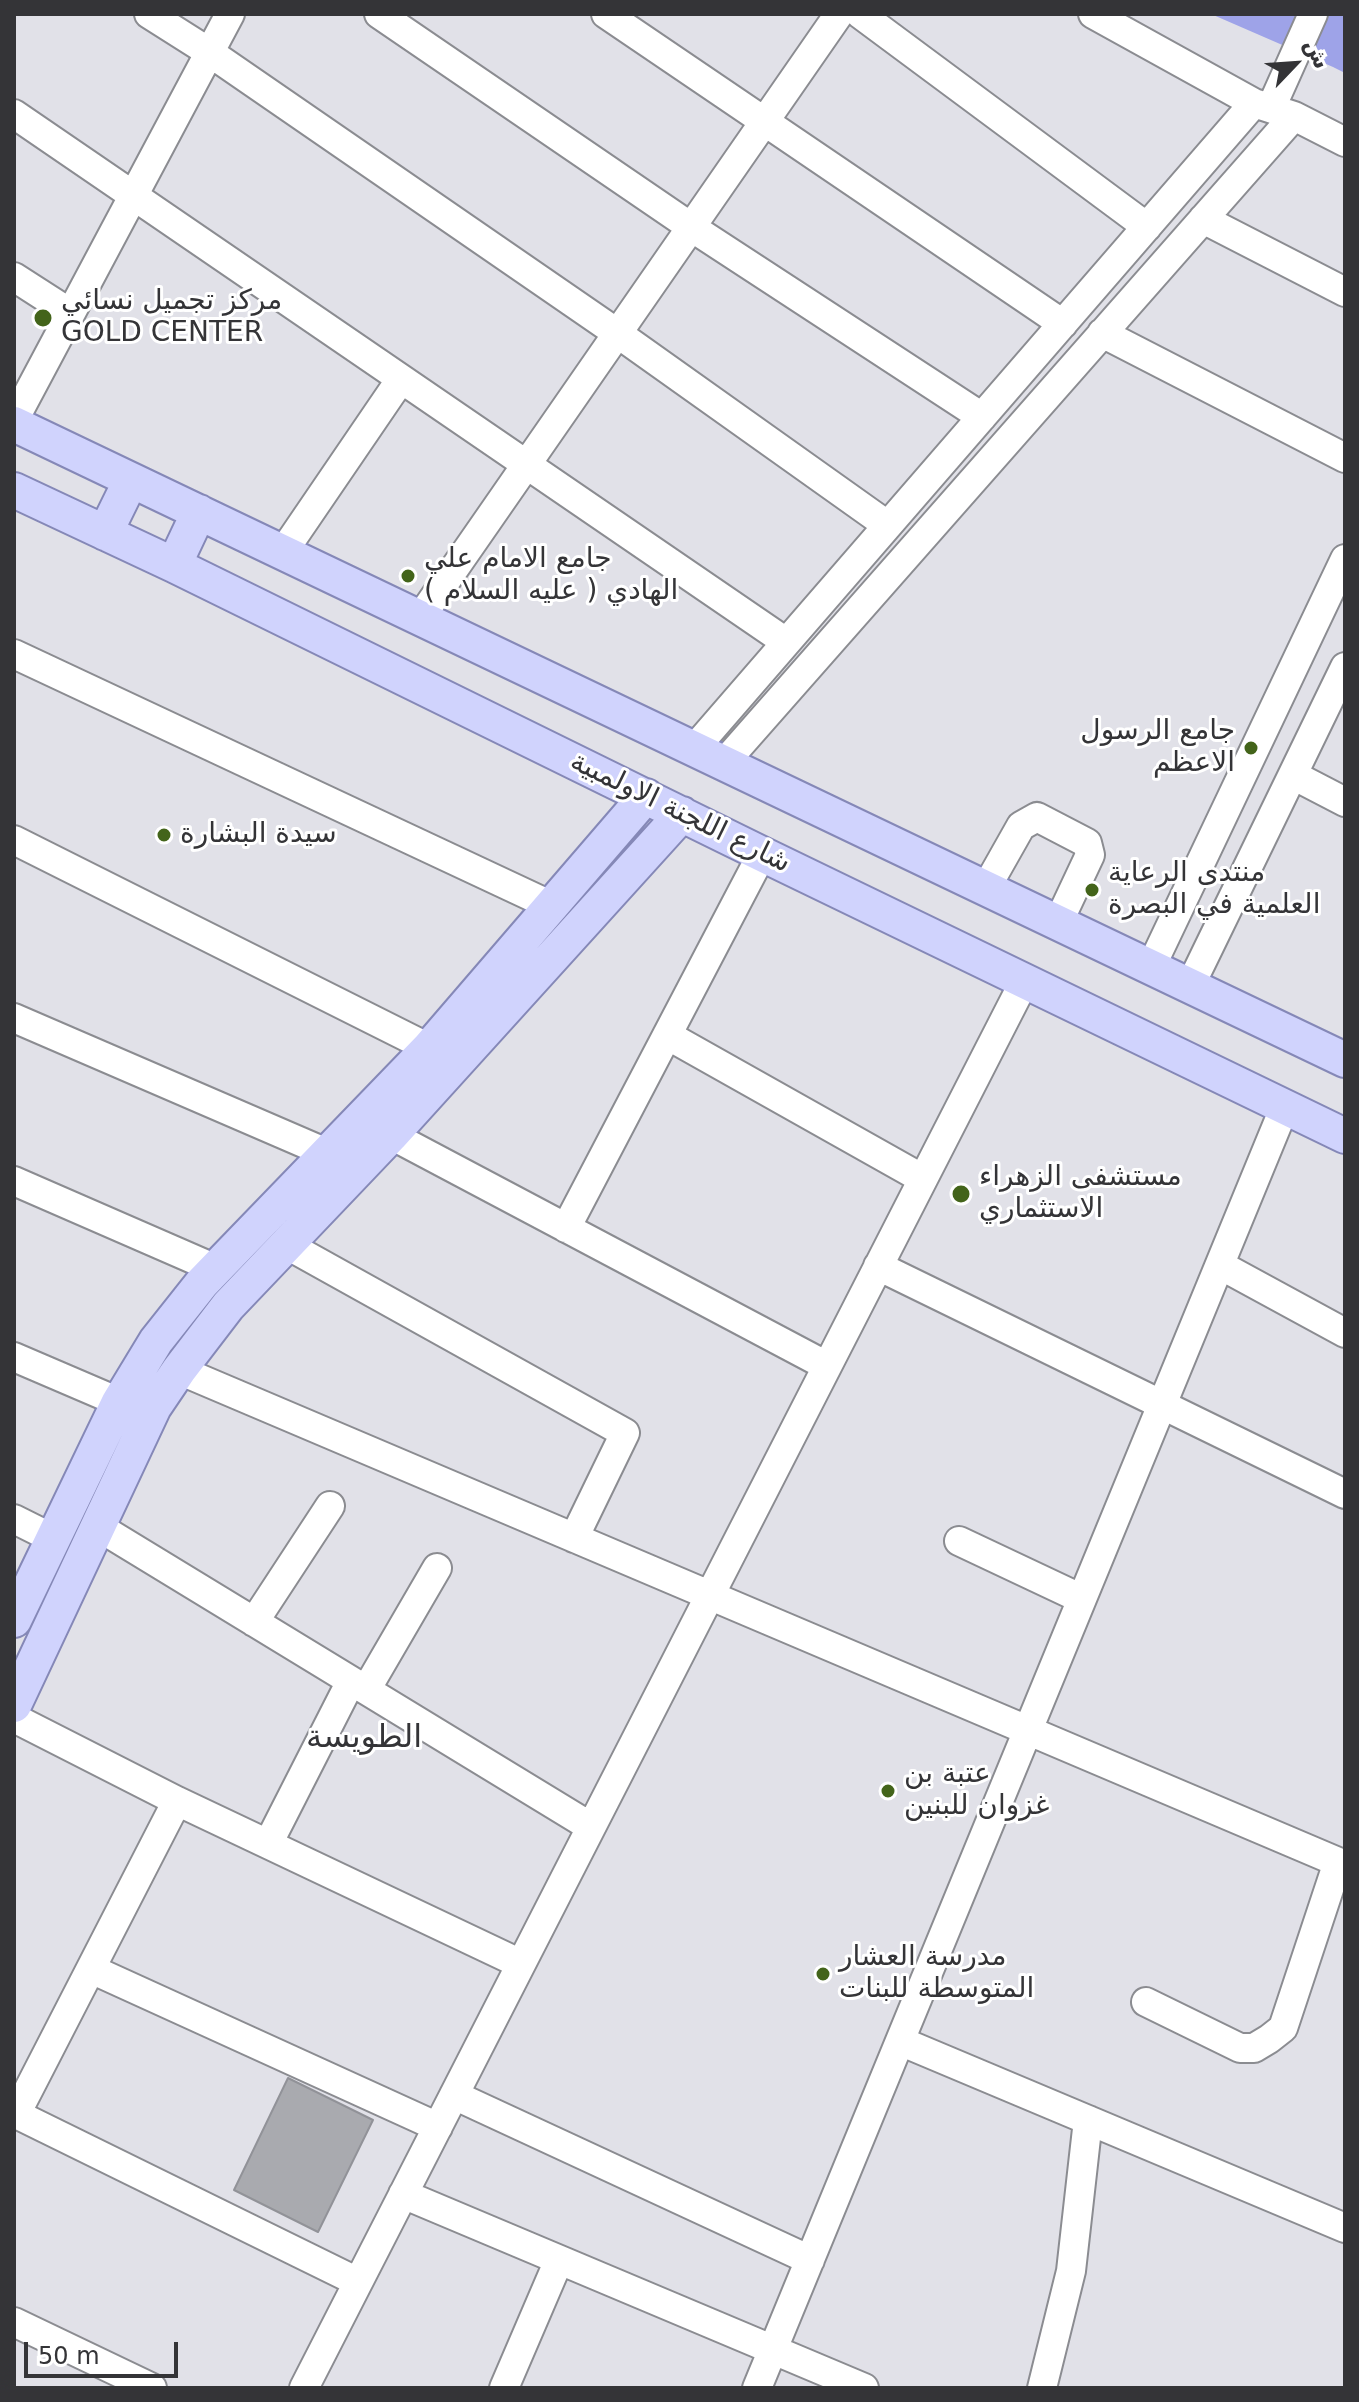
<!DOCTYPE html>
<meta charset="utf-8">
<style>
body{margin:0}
#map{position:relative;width:1359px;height:2402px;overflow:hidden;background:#e1e1e8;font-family:"DejaVu Sans",Vazirmatn,sans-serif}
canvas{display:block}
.frame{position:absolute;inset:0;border:16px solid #343437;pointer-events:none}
.north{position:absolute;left:1255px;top:24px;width:80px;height:80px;-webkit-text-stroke:6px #fff;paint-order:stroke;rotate:65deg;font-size:22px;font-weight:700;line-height:32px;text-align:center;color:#343437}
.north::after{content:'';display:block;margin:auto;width:28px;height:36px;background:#343437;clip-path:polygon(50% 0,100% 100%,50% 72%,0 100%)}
.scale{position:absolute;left:24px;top:2342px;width:154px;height:36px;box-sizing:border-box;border:4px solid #343437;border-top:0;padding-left:10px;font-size:24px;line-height:28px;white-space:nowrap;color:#343437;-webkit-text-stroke:6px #fff;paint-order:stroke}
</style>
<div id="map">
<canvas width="1359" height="2402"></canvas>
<div class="frame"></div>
<div class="north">ش</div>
<div class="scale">50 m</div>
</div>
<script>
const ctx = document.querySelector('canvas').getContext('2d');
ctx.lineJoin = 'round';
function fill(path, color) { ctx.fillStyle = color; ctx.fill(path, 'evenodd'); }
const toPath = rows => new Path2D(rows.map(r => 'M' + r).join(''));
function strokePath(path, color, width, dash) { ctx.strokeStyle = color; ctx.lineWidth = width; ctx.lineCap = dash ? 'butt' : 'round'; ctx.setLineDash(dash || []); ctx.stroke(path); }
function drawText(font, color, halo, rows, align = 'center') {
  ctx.font = font + ' "DejaVu Sans",Vazirmatn,sans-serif'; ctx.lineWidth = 6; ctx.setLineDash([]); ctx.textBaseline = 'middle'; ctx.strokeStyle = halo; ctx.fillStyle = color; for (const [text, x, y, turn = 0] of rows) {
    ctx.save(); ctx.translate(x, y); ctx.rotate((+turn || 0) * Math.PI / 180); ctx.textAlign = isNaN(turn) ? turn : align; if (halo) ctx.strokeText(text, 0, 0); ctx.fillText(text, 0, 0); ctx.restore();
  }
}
const water = toPath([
 [1211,14,1345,14,1345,73,1333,67]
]);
const building = toPath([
 [288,2078,373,2120,318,2232,234,2190,288,2078]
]);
const minor = toPath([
 [149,14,209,52,617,333,887,525],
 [379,14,691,227,982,417],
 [606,14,1063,324],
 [860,14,1147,227],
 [1093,14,1254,103,1294,116,1345,142],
 [1271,108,1313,14],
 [14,114,786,642],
 [1203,219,1345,292],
 [14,277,70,313],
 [1102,333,1345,458],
 [14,420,230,14],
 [283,552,401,379],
 [420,618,839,14],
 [14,654,552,906],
 [694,749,1254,103],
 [724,763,1294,116],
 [1293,775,1345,802],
 [14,840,429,1048],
 [986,888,1021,826,1037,817,1087,843,1090,855,1058,923],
 [1151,967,1345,559],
 [1190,986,1345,667],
 [14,1018,329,1154],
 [667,1035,923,1179],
 [391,1135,827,1366],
 [14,1181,216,1269],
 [566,1228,762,854],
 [289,1246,625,1433,574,1538],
 [1220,1265,1345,1333],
 [878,1266,1345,1494],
 [14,1357,119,1402],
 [179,1370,1345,1865],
 [14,1519,54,1539],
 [97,1526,591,1827],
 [959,1541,1082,1599],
 [254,1622,330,1506],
 [366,1690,437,1568],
 [14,1718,177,1801,521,1964],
 [268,1844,351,1681],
 [91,1969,438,2127],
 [1146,2002,1240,2048,1254,2048,1269,2039,1283,2028,1338,1862],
 [900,2041,1345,2228],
 [454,2095,810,2260],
 [14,2113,358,2282],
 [16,2114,177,1801],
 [403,2194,864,2388],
 [14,2322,152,2388],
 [304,2388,1025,980],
 [504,2388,559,2260],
 [757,2388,1285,1106],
 [1042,2388,1071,2271,1088,2120]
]);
const major = toPath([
 [14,424,1345,1060],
 [14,490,174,565,762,854,1345,1136],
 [105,533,131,480],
 [174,565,199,512],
 [14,1620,119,1402,156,1341,202,1283,429,1048,646,796],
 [14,1705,154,1407,179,1370,228,1306,391,1135,682,814]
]);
const markers = [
 [43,318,10,"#43641a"],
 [408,576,8,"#43641a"],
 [1251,748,8,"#43641a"],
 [164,835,8,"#43641a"],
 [1092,890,8,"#43641a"],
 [961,1194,10,"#43641a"],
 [888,1791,8,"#43641a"],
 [823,1974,8,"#43641a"]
];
const poiNames = [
 ["مركز تجميل نسائي",61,302],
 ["GOLD CENTER",61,334],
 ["جامع الامام علي",424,560],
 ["الهادي ( عليه السلام )",424,592],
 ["جامع الرسول",1235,732,"right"],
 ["الاعظم",1235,764,"right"],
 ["سيدة البشارة",180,835],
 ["منتدى الرعاية",1108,874],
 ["العلمية في البصرة",1108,906],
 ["مستشفى الزهراء",979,1178],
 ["الاستثماري",979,1210],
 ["عتبة بن",904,1775],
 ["غزوان للبنين",904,1807],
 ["مدرسة العشار",839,1958],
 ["المتوسطة للبنات",839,1990]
];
const streetNames = [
 ["شارع اللجنة الاولمبية",680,813,26]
];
const quarterNames = [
 ["الطويسة",364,1739]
];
fill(water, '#9ea3e8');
fill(building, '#a9aaaf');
strokePath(building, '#919298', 2);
strokePath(minor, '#8b8c91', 32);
strokePath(major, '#8588b7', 38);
strokePath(minor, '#fff', 28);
strokePath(major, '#d0d3fd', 34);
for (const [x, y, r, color] of markers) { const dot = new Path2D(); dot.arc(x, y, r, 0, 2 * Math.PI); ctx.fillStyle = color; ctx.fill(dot); strokePath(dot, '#fff', 3); }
drawText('28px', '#343437', '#fff', poiNames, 'left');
drawText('28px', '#343437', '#fff', streetNames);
drawText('32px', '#343437', '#fff', quarterNames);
</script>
